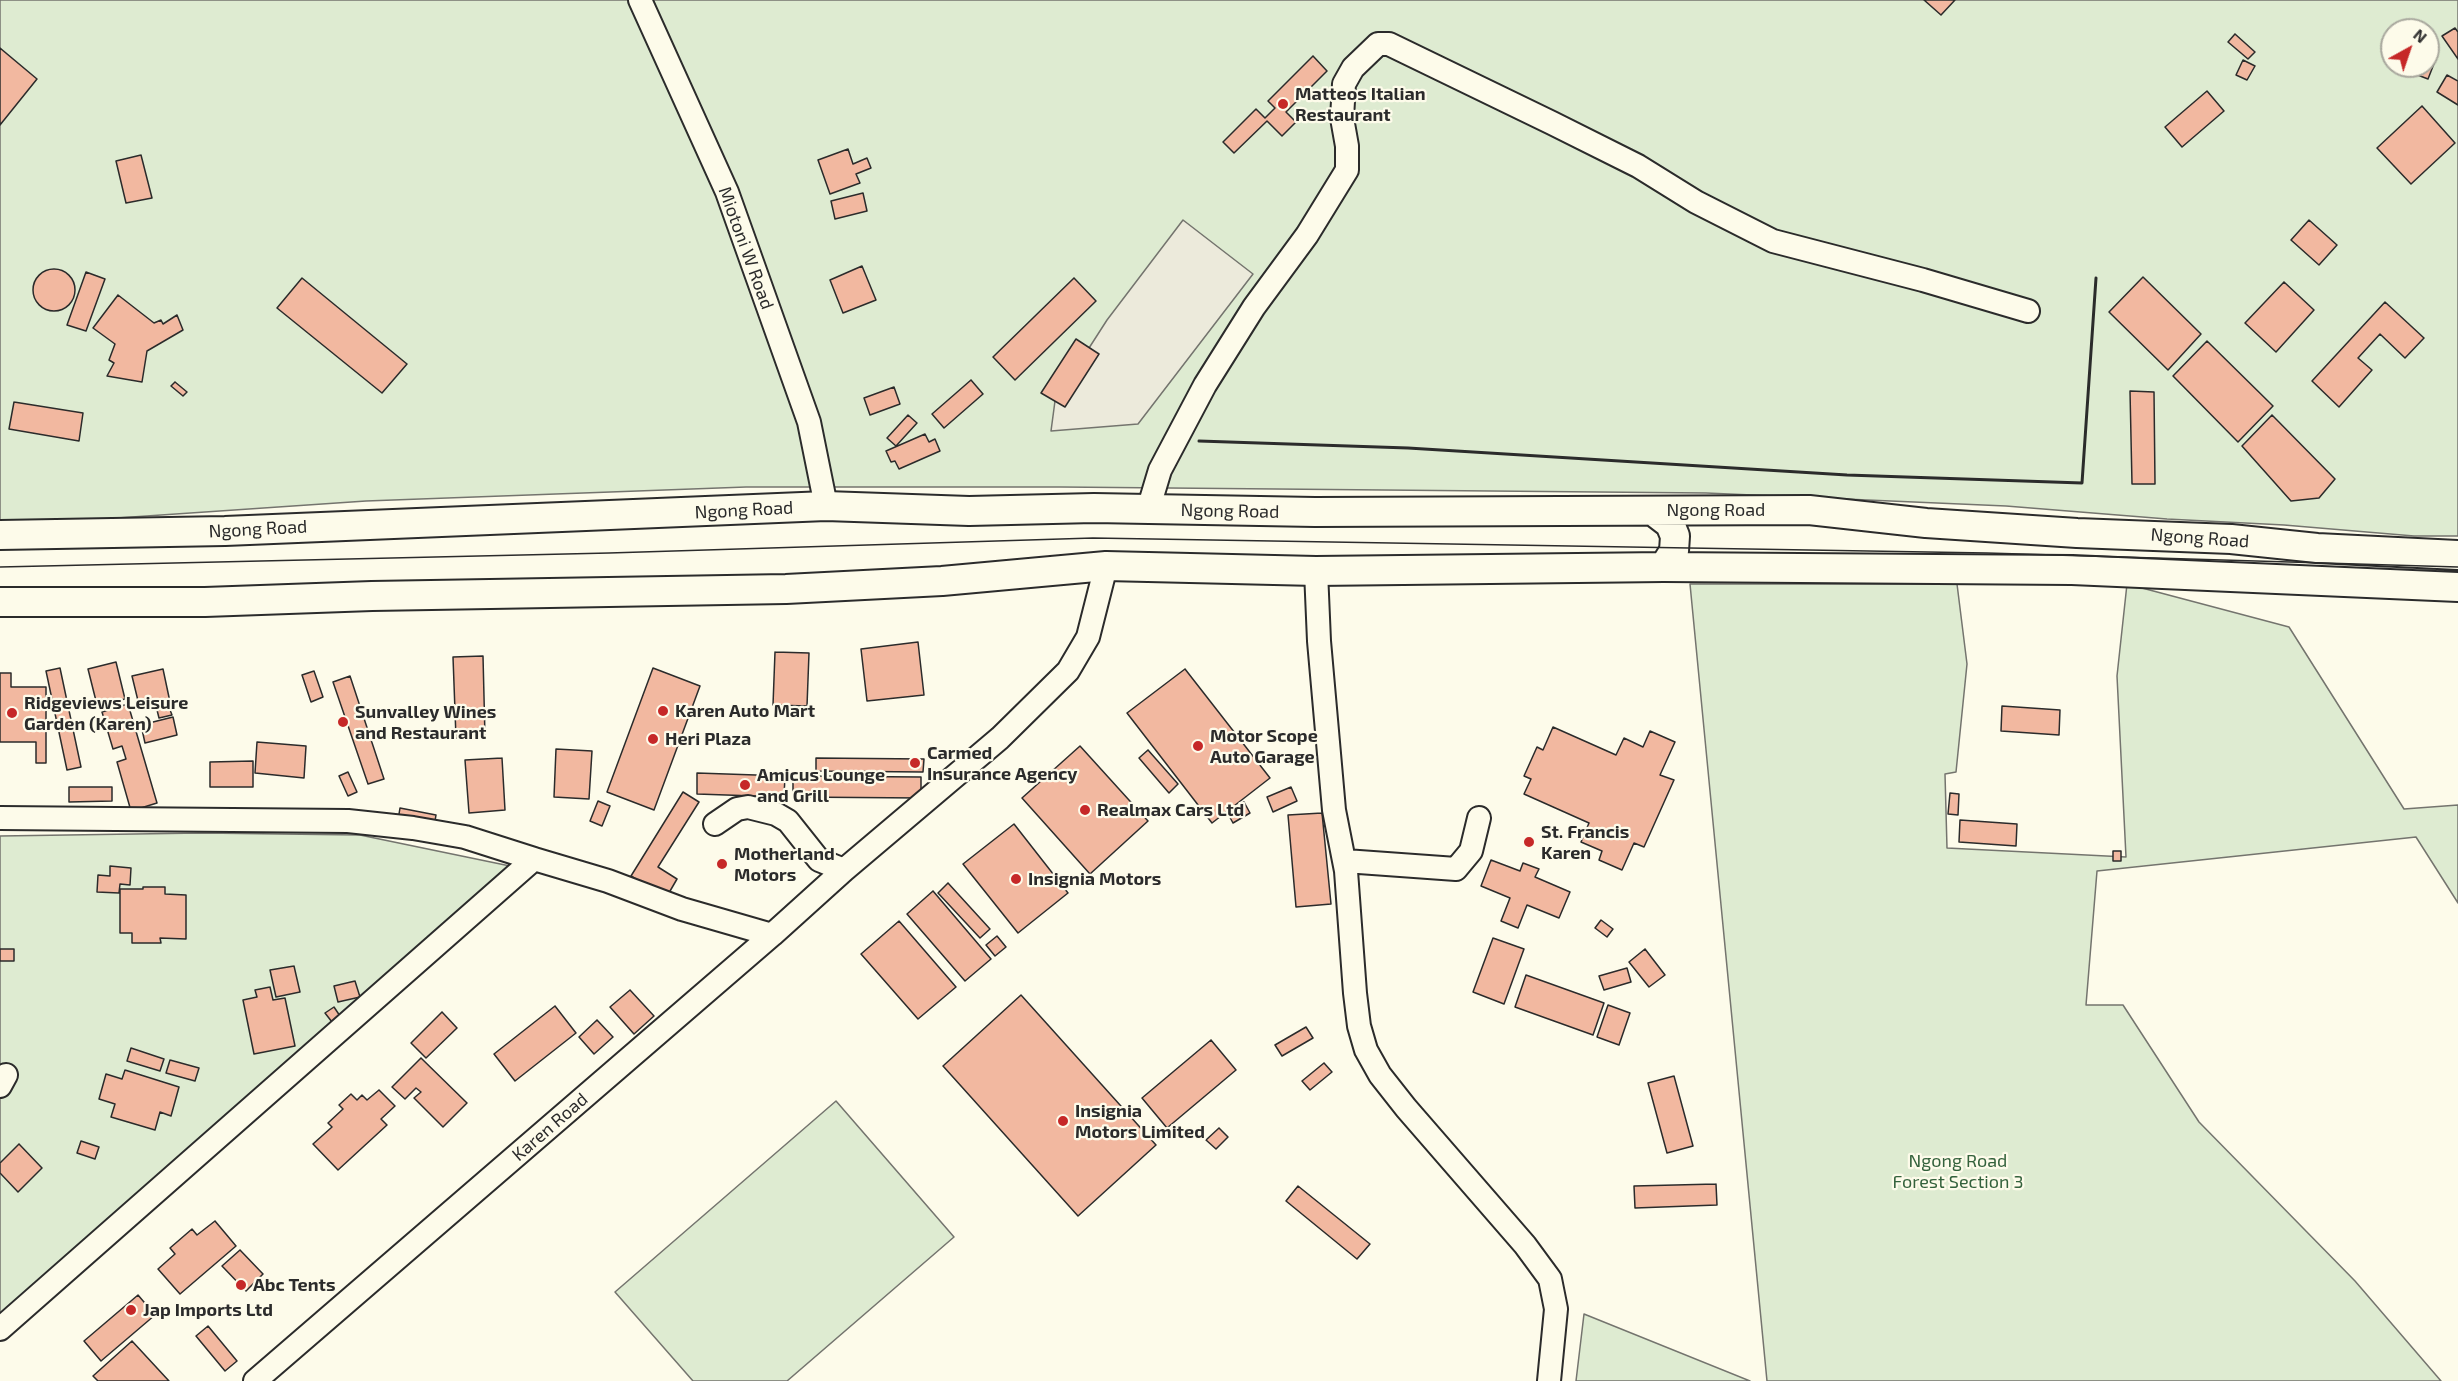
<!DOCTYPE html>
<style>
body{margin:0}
#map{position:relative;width:2458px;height:1381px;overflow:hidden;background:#fdfbea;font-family:"Exo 2",sans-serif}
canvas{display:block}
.north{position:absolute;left:2380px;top:18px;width:60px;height:60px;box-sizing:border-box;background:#fdfbea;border:2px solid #a9a89e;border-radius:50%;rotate:40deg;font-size:16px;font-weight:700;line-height:24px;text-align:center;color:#2b2b2b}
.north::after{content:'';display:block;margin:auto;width:21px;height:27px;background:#c62828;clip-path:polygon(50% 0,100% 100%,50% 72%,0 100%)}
</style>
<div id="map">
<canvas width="2458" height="1381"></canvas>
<div class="north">N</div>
</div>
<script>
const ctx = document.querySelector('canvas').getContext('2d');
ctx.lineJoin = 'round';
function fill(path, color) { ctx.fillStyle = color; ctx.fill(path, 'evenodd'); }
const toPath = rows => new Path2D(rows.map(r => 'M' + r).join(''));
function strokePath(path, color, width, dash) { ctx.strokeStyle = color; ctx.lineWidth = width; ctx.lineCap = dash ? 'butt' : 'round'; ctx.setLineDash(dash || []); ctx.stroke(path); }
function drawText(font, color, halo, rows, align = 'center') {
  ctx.font = font + ' "Exo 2",sans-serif'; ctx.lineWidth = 4.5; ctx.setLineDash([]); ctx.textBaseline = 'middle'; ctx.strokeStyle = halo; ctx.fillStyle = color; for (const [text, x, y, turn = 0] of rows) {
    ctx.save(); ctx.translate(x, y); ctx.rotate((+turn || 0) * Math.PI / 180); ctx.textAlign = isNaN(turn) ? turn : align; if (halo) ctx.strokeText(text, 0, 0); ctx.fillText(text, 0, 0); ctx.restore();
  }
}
const green = toPath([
 [0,0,2458,0,2458,536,2414,536,2284,525,2167,519,2006,506,1706,493,1061,487,746,487,366,501,88,520,0,521,0,0],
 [2392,30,2428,30,2428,66,2392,66,2392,30],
 [1690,584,1957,584,1967,664,1956,772,1945,774,1947,848,2126,857,2117,676,2127,584,2289,627,2404,809,2458,805,2458,903,2416,837,2097,871,2086,1005,2123,1005,2199,1122,2355,1281,2441,1381,1767,1381,1690,584],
 [202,833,360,835,510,866,0,1315,0,836,202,833],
 [836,1101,954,1237,787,1381,693,1381,615,1292,836,1101],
 [1584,1314,1750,1381,1576,1381,1584,1314]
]);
const parking = toPath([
 [1183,220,1253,274,1138,424,1051,431,1055,401,1107,320,1183,220]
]);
const building = toPath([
 [1924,0,1955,0,1941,15,1924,0],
 [2455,28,2458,32,2458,59,2442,36,2455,28],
 [2235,34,2255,52,2248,59,2228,42,2235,34],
 [0,48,37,79,0,125,0,48],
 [2428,53,2437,56,2428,79,2394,66,2428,66,2428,53],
 [1313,56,1327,71,1286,112,1296,122,1282,136,1267,121,1234,153,1223,142,1256,109,1265,118,1275,108,1268,101,1313,56],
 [2243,60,2255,66,2247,80,2236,75,2243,60],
 [2447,75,2458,81,2458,105,2437,92,2447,75],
 [2207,91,2224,111,2182,147,2165,127,2207,91],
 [2422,106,2455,143,2411,184,2377,148,2422,106],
 [848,149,853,164,867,158,871,168,856,174,860,183,830,194,818,160,848,149],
 [141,155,152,198,126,203,116,161,141,155],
 [863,193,867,211,835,219,831,201,863,193],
 [2309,220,2337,245,2319,265,2291,240,2309,220],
 [862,266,876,300,843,313,830,280,862,266],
 '33 290a21 21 0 1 1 42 0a21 21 0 1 1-42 0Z',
 [86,272,105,279,86,331,67,325,86,272],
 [2143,277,2201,334,2168,370,2109,312,2143,277],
 [302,278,407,364,382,393,277,308,302,278],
 [1074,278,1096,301,1015,380,993,357,1074,278],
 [2284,282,2314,310,2276,352,2245,323,2284,282],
 [118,295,154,323,161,320,163,324,177,315,183,330,147,351,142,382,107,376,114,363,109,360,115,344,93,328,118,295],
 [2385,302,2424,338,2405,358,2380,334,2358,358,2372,370,2339,407,2312,381,2385,302],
 [1076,339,1099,354,1065,407,1041,393,1076,339],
 [2207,341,2273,406,2238,442,2173,376,2207,341],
 [971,380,983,394,944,428,932,414,971,380],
 [175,382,187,392,183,396,171,386,175,382],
 [894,387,900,404,870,415,864,398,894,387],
 [2130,391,2154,392,2155,484,2132,484,2130,391],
 [14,402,83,413,79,441,9,429,14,402],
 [908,415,917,423,896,446,887,438,908,415],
 [2272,415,2335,479,2319,498,2291,501,2242,446,2272,415],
 [925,434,929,442,935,439,940,451,899,469,895,461,891,462,886,451,925,434],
 [918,642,924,695,867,701,861,649,918,642],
 [775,652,809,653,807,706,773,705,775,652],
 [483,656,485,737,456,738,453,657,483,656],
 [116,662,125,699,97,705,88,669,116,662],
 [60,668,81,767,67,770,46,671,60,668],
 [653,668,700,686,654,810,607,792,653,668],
 [163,669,170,702,140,709,132,676,163,669],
 [1185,669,1270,778,1212,823,1127,713,1185,669],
 [314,671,323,697,311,702,302,675,314,671],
 [0,673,11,673,11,687,46,687,46,763,36,763,36,742,0,742,0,673],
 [350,676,384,779,368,784,333,682,350,676],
 [128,704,157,803,131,811,117,762,126,759,122,746,113,749,102,712,128,704],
 [2002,706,2060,710,2059,735,2001,731,2002,706],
 [169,707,172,715,159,718,157,710,169,707],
 [173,717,177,735,145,743,141,725,173,717],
 [1553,727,1616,755,1624,738,1643,747,1650,731,1675,742,1660,775,1674,780,1644,847,1634,843,1622,870,1599,860,1602,851,1581,842,1589,823,1524,794,1531,779,1524,776,1537,747,1543,750,1553,727],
 [257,742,306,746,304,778,255,773,257,742],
 [1080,746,1148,821,1090,874,1022,798,1080,746],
 [556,749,592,751,589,799,554,797,556,749],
 [1148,750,1178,784,1169,793,1139,758,1148,750],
 [502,758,505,810,469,813,465,760,502,758],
 [816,758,924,759,923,772,816,771,816,758],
 [253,761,253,787,210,787,210,762,253,761],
 [348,772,357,792,348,796,339,776,348,772],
 [697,773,785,776,784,797,697,794,697,773],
 [793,776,921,777,921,798,793,797,793,776],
 [69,787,112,787,112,801,69,802,69,787],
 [1291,787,1297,801,1273,812,1267,797,1291,787],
 [683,792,699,802,658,867,677,879,666,898,631,876,683,792],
 [1950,793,1959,794,1958,815,1948,814,1950,793],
 [598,801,610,806,602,826,590,821,598,801],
 [1244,802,1250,813,1233,823,1227,812,1244,802],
 [400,808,436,815,434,827,398,820,400,808],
 [1322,813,1331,904,1296,907,1288,815,1322,813],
 [1960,820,2017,824,2016,846,1959,842,1960,820],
 [1014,824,1068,893,1018,933,963,864,1014,824],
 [2113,851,2121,851,2121,861,2113,861,2113,851],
 [1491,860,1520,871,1523,863,1539,869,1535,877,1570,892,1559,918,1527,905,1518,928,1501,921,1510,898,1481,886,1491,860],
 [110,866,131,868,130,885,120,884,119,893,97,892,98,875,110,876,110,866],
 [948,883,990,929,980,938,938,893,948,883],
 [143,887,165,887,165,894,186,895,186,939,160,938,161,943,132,943,132,933,120,933,120,889,143,889,143,887],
 [933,891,991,959,965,981,907,914,933,891],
 [1601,920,1613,929,1607,937,1595,928,1601,920],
 [899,921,956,987,918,1019,861,954,899,921],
 [997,936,1006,947,995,956,986,945,997,936],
 [1493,938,1524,949,1504,1004,1473,992,1493,938],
 [0,949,14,949,14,961,0,961,0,949],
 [1645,949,1665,975,1649,987,1629,962,1645,949],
 [294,966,300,992,276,997,270,970,294,966],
 [1627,968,1631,982,1604,990,1599,976,1627,968],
 [1526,975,1604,1003,1593,1035,1515,1007,1526,975],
 [355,981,360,997,338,1002,334,986,355,981],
 [270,987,273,1000,285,998,295,1046,254,1054,243,1000,257,997,255,990,270,987],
 [630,990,654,1016,634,1034,610,1007,630,990],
 [1021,995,1156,1145,1078,1216,943,1066,1021,995],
 [1608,1005,1630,1013,1619,1045,1597,1037,1608,1005],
 [555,1006,576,1033,515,1081,494,1054,555,1006],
 [334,1007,340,1016,332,1022,325,1013,334,1007],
 [442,1012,457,1028,426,1058,411,1043,442,1012],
 [597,1020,613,1037,594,1054,579,1037,597,1020],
 [1306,1027,1313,1038,1282,1056,1275,1045,1306,1027],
 [1211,1040,1236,1070,1167,1128,1142,1098,1211,1040],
 [131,1048,164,1059,160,1071,127,1061,131,1048],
 [421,1058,467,1103,443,1127,414,1098,421,1092,416,1088,405,1099,392,1087,421,1058],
 [170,1060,199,1068,195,1081,166,1073,170,1060],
 [1324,1063,1332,1072,1310,1090,1302,1081,1324,1063],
 [125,1070,179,1087,171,1116,160,1112,155,1130,111,1117,115,1104,99,1099,106,1074,122,1079,125,1070],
 [1674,1076,1693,1146,1667,1153,1648,1083,1674,1076],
 [379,1090,395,1106,381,1119,387,1125,338,1170,313,1144,332,1127,328,1123,343,1109,339,1105,351,1094,357,1100,362,1095,367,1100,379,1090],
 [1219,1128,1228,1137,1216,1149,1206,1140,1219,1128],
 [81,1141,99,1147,95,1159,77,1153,81,1141],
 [19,1144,42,1168,18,1192,0,1173,0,1163,19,1144],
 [1716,1184,1717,1205,1635,1208,1634,1186,1716,1184],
 [1298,1186,1370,1244,1357,1259,1286,1201,1298,1186],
 [215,1221,236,1246,180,1294,158,1269,175,1254,170,1248,192,1229,197,1235,215,1221],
 [240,1250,263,1274,246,1291,222,1266,240,1250],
 [138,1295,155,1315,101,1361,84,1341,138,1295],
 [208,1326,237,1361,225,1371,196,1336,208,1326],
 [132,1341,169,1381,98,1381,93,1376,132,1341]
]);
const minor = toPath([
 [640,0,727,192,809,422,826,506],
 [1148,510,1160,470,1205,385,1254,307,1307,235,1347,170,1347,146,1342,118,1344,84,1353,68,1378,44,1389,44,1552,123,1638,166,1696,202,1773,241,1923,280,2028,311],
 [1316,571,1319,641,1334,810,1346,871,1355,993,1359,1026,1366,1050,1380,1075,1406,1108,1525,1245,1550,1279,1556,1309,1549,1381],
 [0,818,348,821,413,828,465,837,534,859],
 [715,824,737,809,748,807,776,814,788,821,819,860,844,870],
 [1345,861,1456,869,1471,851,1479,818],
 [0,1086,6,1075],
 [0,1329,534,859,608,881,682,909,772,935],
 [255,1381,772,935,844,870,1000,738,1068,671,1088,637,1106,566]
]);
const major = toPath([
 [1653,511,1670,524,1675,536,1674,551,1664,567],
 [0,535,225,531,826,506,969,511,1094,508,1315,512,1809,510,1926,523,2077,533,2231,539,2317,548,2458,555],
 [0,602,205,602,372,596,786,589,942,581,1106,566,1316,571,1664,567,2072,570,2458,587]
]);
const tram = toPath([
 [0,567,609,553,1093,538,1987,553,2458,567]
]);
const wall = toPath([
 [1199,441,1408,448,1847,475,2082,483,2096,278]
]);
const markers = [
 [1283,104,6,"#c62828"],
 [663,711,6,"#c62828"],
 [12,713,6,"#c62828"],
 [343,722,6,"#c62828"],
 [653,739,6,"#c62828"],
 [1198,746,6,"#c62828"],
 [915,763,6,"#c62828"],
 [745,785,6,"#c62828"],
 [1085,810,6,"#c62828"],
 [1529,842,6,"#c62828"],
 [722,864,6,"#c62828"],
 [1016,879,6,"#c62828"],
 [1063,1121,6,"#c62828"],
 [241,1285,6,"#c62828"],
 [131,1310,6,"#c62828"]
];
const poiNames = [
 ["Matteos Italian",1295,94],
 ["Restaurant",1295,115],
 ["Ridgeviews Leisure",24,703],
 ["Garden (Karen)",24,724],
 ["Karen Auto Mart",675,711],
 ["Sunvalley Wines",355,712],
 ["and Restaurant",355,733],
 ["Motor Scope",1210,736],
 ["Auto Garage",1210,757],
 ["Heri Plaza",665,739],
 ["Carmed",927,753],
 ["Insurance Agency",927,774],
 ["Amicus Lounge",757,775],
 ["and Grill",757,796],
 ["Realmax Cars Ltd",1097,810],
 ["St. Francis",1541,832],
 ["Karen",1541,853],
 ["Motherland",734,854],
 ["Motors",734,875],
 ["Insignia Motors",1028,879],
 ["Insignia",1075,1111],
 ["Motors Limited",1075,1132],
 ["Abc Tents",253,1285],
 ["Jap Imports Ltd",143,1310]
];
const streetNames = [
 ["Miotoni W Road",746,248,70],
 ["Ngong Road",744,510,-3],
 ["Ngong Road",1716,510],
 ["Ngong Road",1230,511,1],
 ["Ngong Road",258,529,-3],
 ["Ngong Road",2200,538,4],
 ["Karen Road",550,1127,-41]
];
const parkNames = [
 ["Ngong Road",1958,1161],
 ["Forest Section 3",1958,1182]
];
fill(green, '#deebd1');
strokePath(green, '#74746e', 1.5);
fill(parking, '#eceadb');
strokePath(parking, '#74746e', 1.5);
fill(building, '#f2b8a0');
strokePath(building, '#2b2b2b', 1.5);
strokePath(minor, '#2b2b2b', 26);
strokePath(major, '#2b2b2b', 32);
strokePath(minor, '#fdfbea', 22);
strokePath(major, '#fdfbea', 28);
strokePath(tram, '#2b2b2b', 1.5);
strokePath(wall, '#2b2b2b', 3);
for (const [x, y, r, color] of markers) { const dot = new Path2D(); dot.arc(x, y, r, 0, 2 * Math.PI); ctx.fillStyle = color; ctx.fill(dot); strokePath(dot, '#fdfbea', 2); }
drawText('bold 18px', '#2b2b2b', '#fdfbea', poiNames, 'left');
drawText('18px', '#2b2b2b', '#fdfbea', streetNames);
drawText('18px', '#34623c', '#fdfbea', parkNames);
</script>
